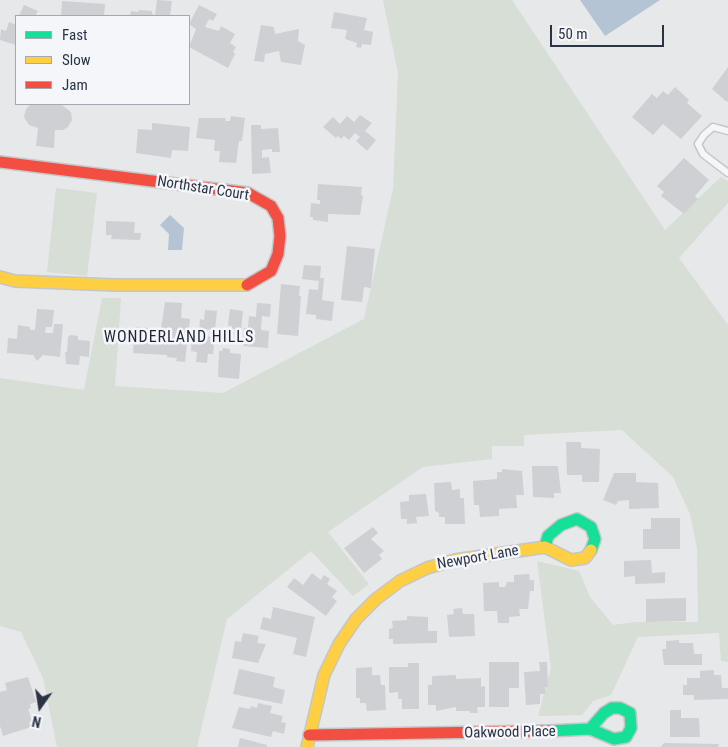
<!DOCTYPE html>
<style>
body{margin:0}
#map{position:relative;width:728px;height:747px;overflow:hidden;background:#e6e8ea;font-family:"Roboto Condensed",sans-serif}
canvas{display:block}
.legend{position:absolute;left:15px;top:15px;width:175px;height:90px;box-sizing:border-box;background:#f4f6f9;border:1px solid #a4a8b1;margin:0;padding:6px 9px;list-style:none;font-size:15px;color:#2b3445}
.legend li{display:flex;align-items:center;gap:10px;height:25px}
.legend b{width:25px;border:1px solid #a4a8b1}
.north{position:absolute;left:15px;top:682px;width:50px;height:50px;-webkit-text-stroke:4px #f4f6f9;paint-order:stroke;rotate:193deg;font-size:14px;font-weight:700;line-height:20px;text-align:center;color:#2b3445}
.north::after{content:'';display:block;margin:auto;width:18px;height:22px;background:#2b3445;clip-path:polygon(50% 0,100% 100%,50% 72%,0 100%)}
.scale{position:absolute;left:550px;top:25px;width:114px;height:22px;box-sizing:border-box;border:2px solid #2b3445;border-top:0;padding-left:6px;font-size:15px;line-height:18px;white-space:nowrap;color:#2b3445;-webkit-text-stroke:4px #f4f6f9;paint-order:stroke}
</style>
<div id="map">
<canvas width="728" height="747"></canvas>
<ul class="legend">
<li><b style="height:6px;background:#16e098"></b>Fast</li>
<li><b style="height:6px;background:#ffcf43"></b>Slow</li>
<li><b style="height:6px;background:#f24e42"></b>Jam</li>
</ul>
<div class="north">N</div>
<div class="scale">50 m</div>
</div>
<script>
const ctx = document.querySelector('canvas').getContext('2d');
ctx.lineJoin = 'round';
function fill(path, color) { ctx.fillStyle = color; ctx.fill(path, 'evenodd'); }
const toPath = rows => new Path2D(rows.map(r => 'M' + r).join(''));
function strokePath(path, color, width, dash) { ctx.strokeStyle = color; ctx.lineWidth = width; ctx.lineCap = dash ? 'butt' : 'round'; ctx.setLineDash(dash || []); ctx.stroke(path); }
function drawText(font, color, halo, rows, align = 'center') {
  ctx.font = font + ' "Roboto Condensed",sans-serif'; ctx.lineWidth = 5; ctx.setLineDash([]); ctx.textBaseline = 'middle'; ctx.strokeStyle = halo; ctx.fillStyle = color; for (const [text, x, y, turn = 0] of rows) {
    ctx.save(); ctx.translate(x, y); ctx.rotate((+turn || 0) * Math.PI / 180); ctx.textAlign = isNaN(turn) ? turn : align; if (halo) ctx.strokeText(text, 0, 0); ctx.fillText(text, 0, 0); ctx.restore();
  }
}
const green = toPath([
 [383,0,512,0,665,230,721,177,728,181,728,203,679,258,728,325,728,662,721,661,719,633,638,637,611,695,593,701,582,715,538,716,551,668,537,561,579,571,590,597,613,625,635,622,698,622,697,548,690,514,673,477,622,430,524,435,524,446,492,446,492,459,423,467,328,532,369,584,353,596,311,551,227,619,197,747,57,747,43,678,21,632,0,626,0,378,84,390,102,298,121,298,115,386,223,393,364,319,393,189,398,73],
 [56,188,97,193,87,276,47,272]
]);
const water = toPath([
 [580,0,660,0,605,36],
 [170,215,184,228,182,250,168,250,169,234,160,225]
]);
const building = toPath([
 [157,0,172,1,170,16,130,16,131,11,139,12,139,10,152,11,152,14,155,15],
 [62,1,105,4,104,16,61,16],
 [24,5,38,11,35,16,19,16],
 [199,5,217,14,213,21,209,19,205,27,219,31,221,26,235,34,230,43,236,47,233,52,235,54,228,68,189,47,196,29,189,24],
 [334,12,367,18,364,30,373,32,371,45,362,44,361,48,356,47,357,43,345,39,347,30,331,28],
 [9,22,16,25,16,45,0,40,1,29,6,31],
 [261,25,274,27,275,34,299,29,298,41,305,45,301,65,281,62,279,51,265,54,264,62,254,61],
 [728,67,728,101,727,102,712,89],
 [675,87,689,100,687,103,702,116,681,139,663,124,653,135,632,117,652,94,657,98,663,91,668,95],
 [31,104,62,105,71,112,72,120,68,127,63,130,55,130,54,148,36,146,38,128,29,125,24,117,26,109],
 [360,115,372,123,365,131,376,140,367,151,356,141,360,137,355,133,349,140,344,136,341,139,338,136,336,138,323,127,333,117,340,124,347,116,354,122],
 [231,116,245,118,242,141,239,141,236,163,219,162,220,151,214,151,215,140,196,138,199,118,226,118,225,121,230,121],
 [152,123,190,127,188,151,172,150,171,158,136,153,138,129,152,130],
 [251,125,261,125,261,129,278,128,280,152,272,152,272,149,262,150,262,158,269,157,271,173,252,174],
 [684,158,709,180,695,196,698,199,684,214,661,196,664,192,657,186],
 [318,184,362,187,361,195,363,196,360,215,328,214,328,222,313,220,313,217,310,217,311,203,320,204,320,200,317,200],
 [106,221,135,222,134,233,141,233,140,240,111,239,112,235,106,235],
 [347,246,375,249,371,288,364,287,362,302,341,300],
 [304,265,321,266,320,278,324,278,322,300,334,302,332,321,316,319,316,315,306,314,309,289,318,290,319,281,302,279],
 [281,284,300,286,299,296,301,296,298,336,277,334],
 [165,302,182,303,181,318,190,319,185,362,176,361,177,358,167,357,167,355,133,353,135,327,161,329],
 [257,303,271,304,270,317,262,316,261,330,269,331,268,348,243,346,244,328,248,328,249,316,256,317],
 [37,309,54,310,52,327,46,327,45,333,53,333,54,324,63,324,60,357,43,355,37,361,33,355,7,353,8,338,17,339,18,325,30,327,30,330,35,330],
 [230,309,243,311,241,330,232,329,232,326,228,326],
 [205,310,217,311,215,330,204,329,203,336,215,337,213,354,208,354,207,363,196,362,197,352,191,351,192,339,195,339,196,332,199,333,200,319,204,320],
 [71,335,78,336,78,340,90,341,89,357,80,356,79,365,66,364,65,352,67,352,68,337],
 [223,348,230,349,230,353,241,354,239,379,218,377,219,351,222,351],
 [566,442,581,442,581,448,600,449,599,482,582,482,582,475,567,475],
 [532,466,558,466,561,493,554,493,554,498,533,497],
 [502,469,522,471,524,495,516,495,517,508,499,509,499,516,480,517,479,505,474,505,473,481,497,479,497,472,502,472],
 [614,473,636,473,636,482,658,483,659,508,629,509,629,500,618,501,616,505,603,500],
 [451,482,452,490,460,489,460,498,464,498,465,524,445,524,445,517,439,517,439,513,435,511,434,483],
 [426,494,429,516,416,517,417,523,407,524,407,519,401,519,400,502,409,501,409,495],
 [651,518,680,518,680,549,643,549,643,529,651,529],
 [373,527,378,533,371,539,384,551,379,555,382,559,364,573,344,548],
 [651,560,652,573,665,572,665,583,635,584,635,576,624,577,624,561],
 [312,573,321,580,324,575,330,579,327,584,337,591,332,597,337,601,326,616,287,587,294,578,303,585],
 [529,574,530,580,534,580,534,591,530,591,528,609,519,609,520,616,509,617,509,623,498,623,497,611,484,611,483,583,499,582,499,587,505,587,507,582,514,582,514,575],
 [686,598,686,621,646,622,646,599],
 [273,607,315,617,306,657,293,654,297,638,260,629,263,617,271,619],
 [462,608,463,614,474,614,475,636,449,637,447,615,454,614,453,609],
 [407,616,428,617,428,631,437,631,437,643,393,644,393,639,389,639,389,629,393,628,392,621,407,620],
 [243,633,259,636,257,643,266,644,258,663,232,658,235,641,241,642],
 [679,640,679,643,693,643,694,654,702,654,702,665,664,665,662,649,666,649,666,641],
 [489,662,519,662,519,688,509,688,509,707,489,707],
 [539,662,547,662,548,687,545,687,545,694,540,694,540,704,526,705,524,672,540,671],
 [408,663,419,663,419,709,402,709,402,699,398,699,398,692,389,693,389,667,408,667],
 [372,667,372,675,380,675,381,685,385,685,386,710,367,711,366,703,360,703,360,698,356,698,356,668],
 [239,669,275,677,273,687,285,690,282,704,233,694],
 [714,670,714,675,721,675,722,688,728,688,728,699,694,700,694,695,683,695,683,685,687,685,687,678,700,678,700,671],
 [456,675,456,679,481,678,481,687,485,686,485,707,477,707,478,713,470,713,470,711,456,711,456,707,436,711,436,705,428,705,428,685,432,685,432,676],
 [28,677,36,702,30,704,31,708,28,709,32,721,29,722,31,727,3,736,0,726,0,692,7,690,5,683],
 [258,703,272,706,270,713,283,716,281,722,286,723,284,734,273,731,271,737,232,728,239,707,250,709,251,706,257,708],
 [670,710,681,710,681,718,699,718,700,737,670,737],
 [240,738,267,745,267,747,238,747],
 [664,743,719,744,718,747,661,747]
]);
const lane = toPath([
 [728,131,713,127,704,135,698,144,703,154,728,173]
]);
const fast = toPath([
 [545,547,548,536,561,525,577,519,591,527,595,539,591,550],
 [549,731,590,729,604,713,612,708,620,708,630,713,631,728,626,737,614,739,590,729]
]);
const slow = toPath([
 [0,277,15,281,114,285,247,285],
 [307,747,324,675,339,644,356,619,376,599,400,581,427,568,455,560,545,547,571,560,585,558,591,550]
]);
const jam = toPath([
 [0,162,248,193,271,206,278,218,280,236,278,254,271,271,247,285],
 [309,735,549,731]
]);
const streetNames = [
 ["Northstar Court",203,189,9],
 ["Newport Lane",478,558,-10],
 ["Oakwood Place",510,733,-1]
];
const neighbourhoodNames = [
 ["WONDERLAND HILLS",179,338]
];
fill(green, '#d6ded6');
fill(water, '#b4c4d5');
fill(building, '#ced0d3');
strokePath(lane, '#c4c6c8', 9);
strokePath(fast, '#c4c6c8', 14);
strokePath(slow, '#c4c6c8', 14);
strokePath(jam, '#c4c6c8', 14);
strokePath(lane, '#f5f6f7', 6);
strokePath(fast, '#16e098', 11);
strokePath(slow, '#ffcf43', 11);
strokePath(jam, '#f24e42', 11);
drawText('15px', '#2b3445', '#f4f6f9', streetNames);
ctx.letterSpacing = '1px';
drawText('16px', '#1d2536', '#f4f6f9', neighbourhoodNames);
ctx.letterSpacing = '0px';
</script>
